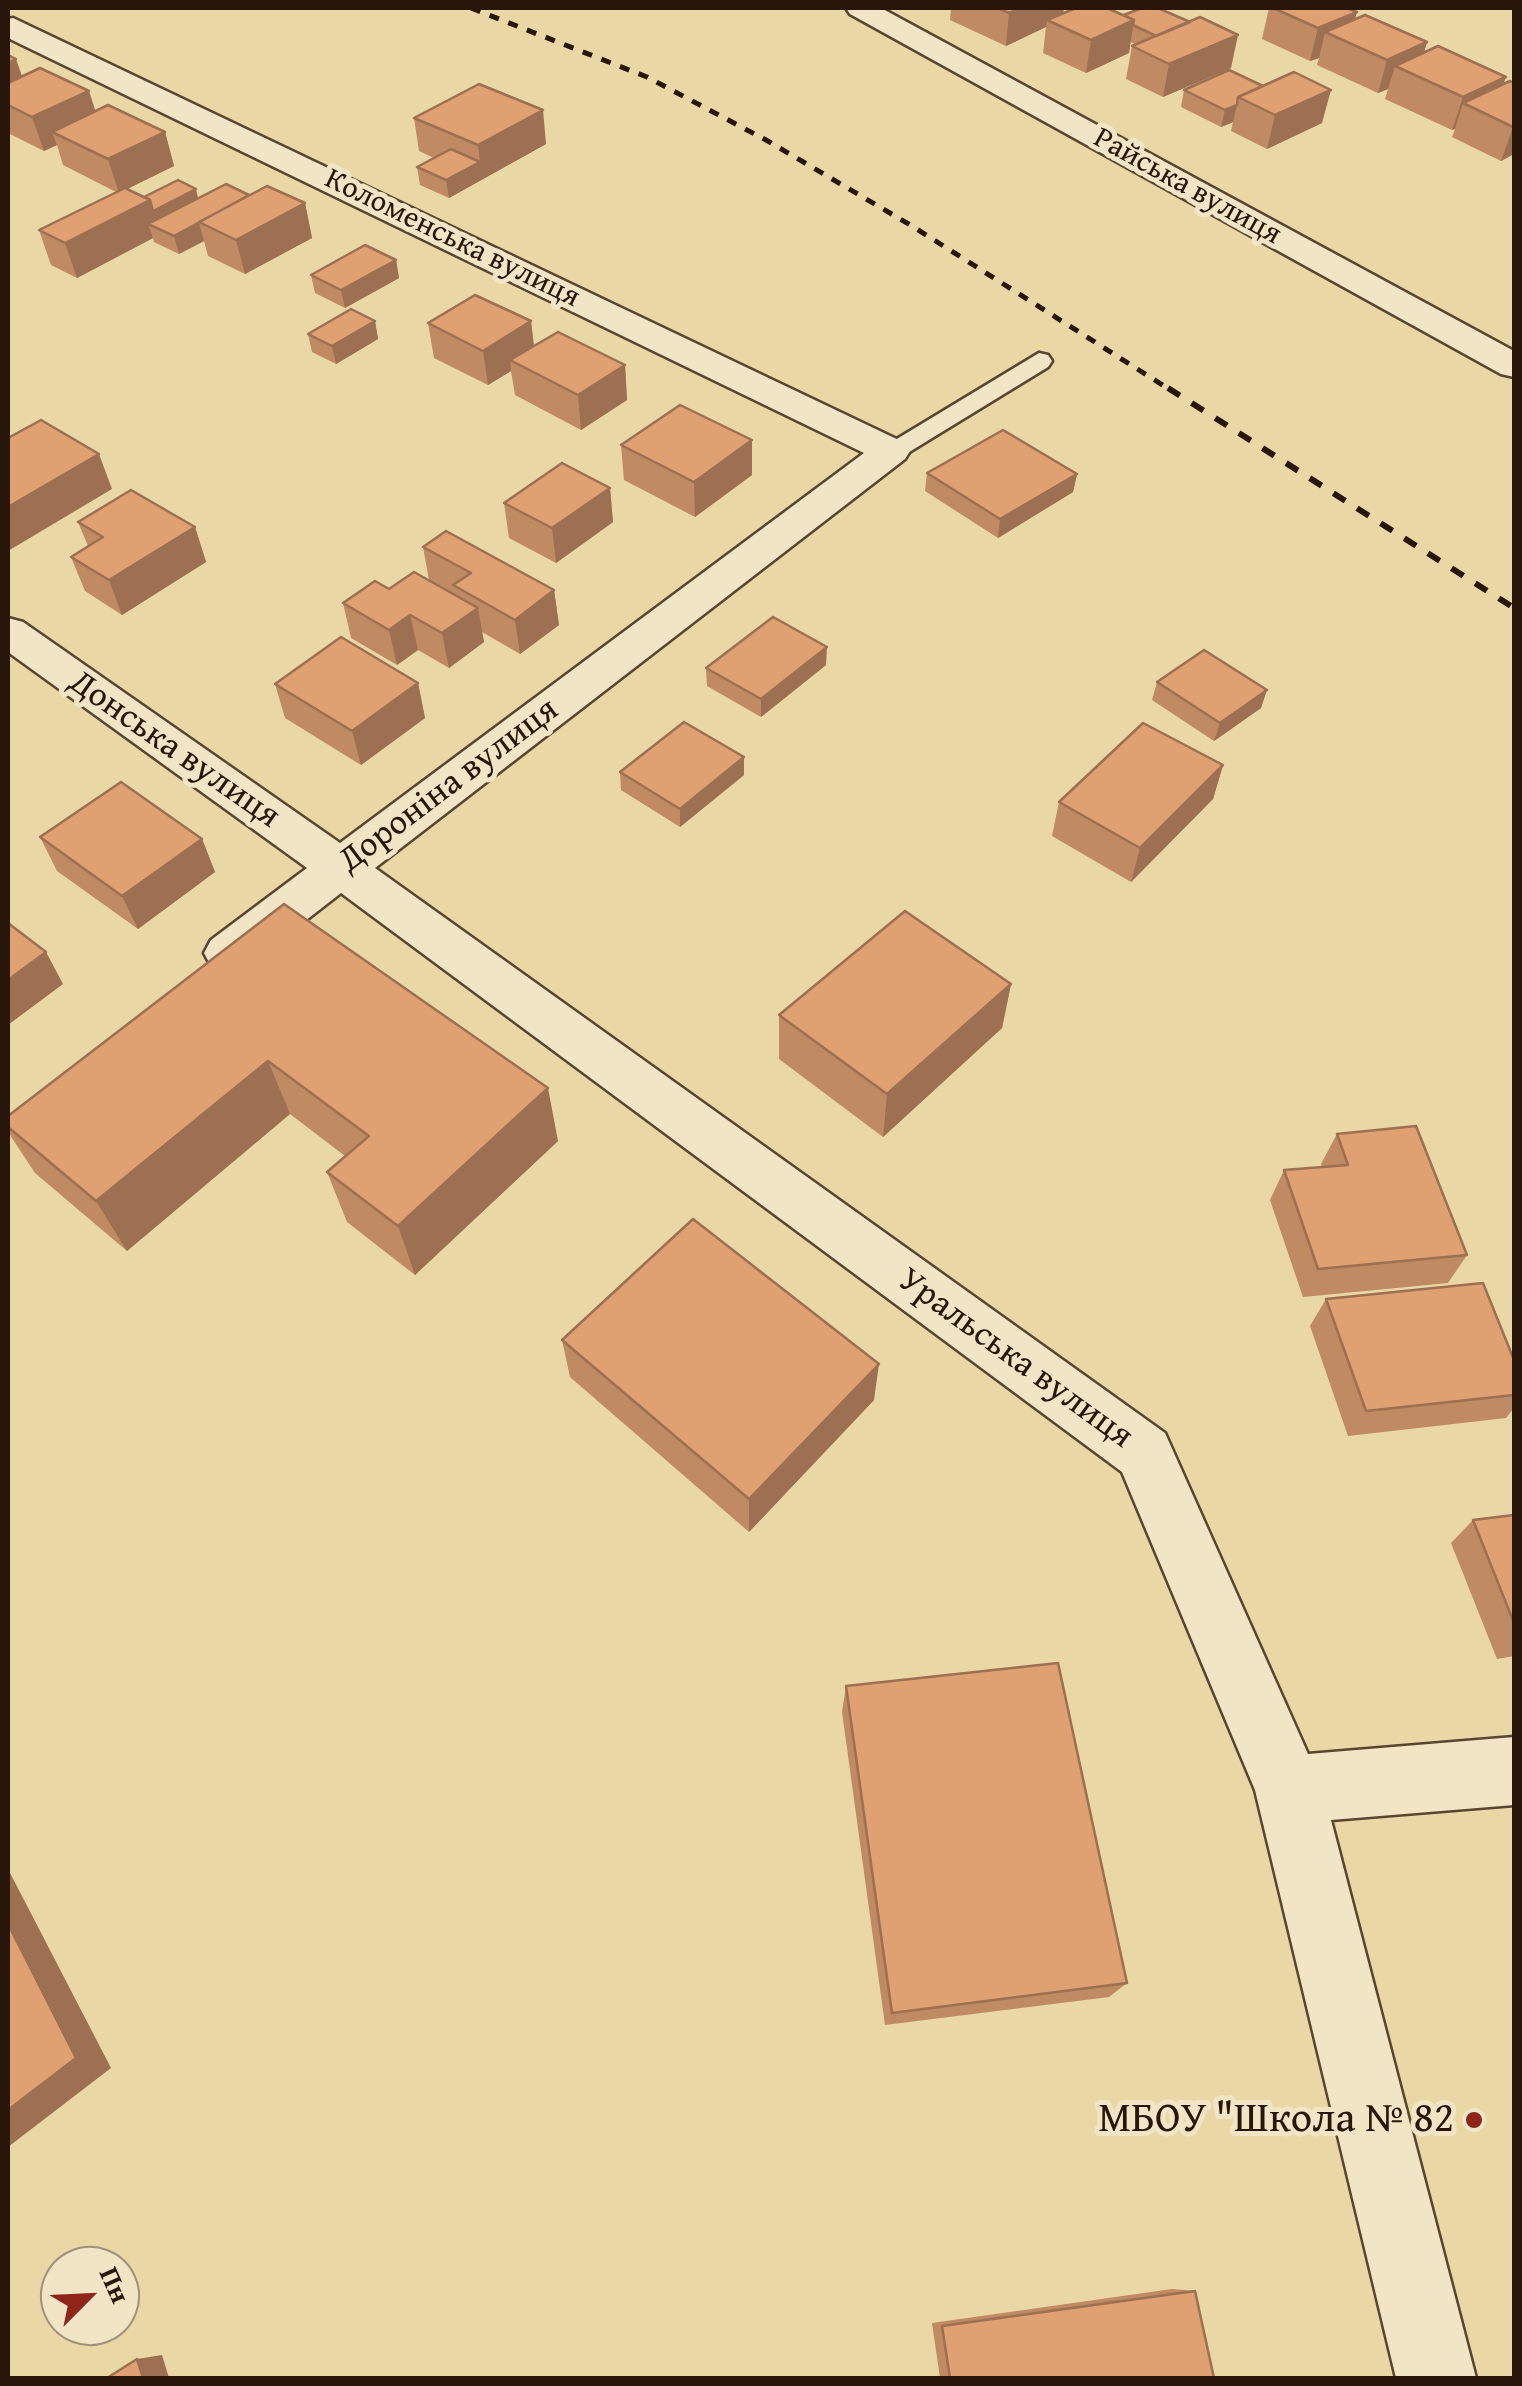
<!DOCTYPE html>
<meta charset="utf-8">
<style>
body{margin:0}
#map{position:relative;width:1522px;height:2386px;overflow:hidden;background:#e9d7a6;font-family:"Gentium Book Plus",serif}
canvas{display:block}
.frame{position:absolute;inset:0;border:10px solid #271609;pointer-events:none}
.north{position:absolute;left:40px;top:2246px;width:100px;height:100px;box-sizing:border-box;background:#f1e5c5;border:2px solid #a0927a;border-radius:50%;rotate:66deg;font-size:28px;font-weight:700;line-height:40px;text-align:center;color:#271609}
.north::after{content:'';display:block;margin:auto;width:35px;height:45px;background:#8f2418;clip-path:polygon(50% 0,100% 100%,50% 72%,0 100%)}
</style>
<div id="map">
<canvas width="1522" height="2386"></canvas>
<div class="frame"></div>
<div class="north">Пн</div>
</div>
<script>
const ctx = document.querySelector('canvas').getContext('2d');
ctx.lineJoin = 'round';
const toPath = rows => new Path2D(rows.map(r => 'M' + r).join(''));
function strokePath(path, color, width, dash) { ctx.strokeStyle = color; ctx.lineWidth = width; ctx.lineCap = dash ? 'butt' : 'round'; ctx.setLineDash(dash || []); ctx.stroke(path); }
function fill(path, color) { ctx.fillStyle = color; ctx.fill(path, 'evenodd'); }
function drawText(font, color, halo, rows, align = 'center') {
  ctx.font = font + ' "Gentium Book Plus",serif'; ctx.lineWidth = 10; ctx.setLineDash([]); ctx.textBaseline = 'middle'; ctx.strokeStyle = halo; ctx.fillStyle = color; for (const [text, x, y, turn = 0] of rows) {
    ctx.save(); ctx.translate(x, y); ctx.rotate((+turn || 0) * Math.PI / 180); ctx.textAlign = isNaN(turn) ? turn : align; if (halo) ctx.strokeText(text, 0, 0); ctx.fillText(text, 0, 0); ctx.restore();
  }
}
const service = toPath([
 [1039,353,1048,355,1052,361,1048,367,901,457,881,457,877,451,1039,353]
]);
const minor = toPath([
 [846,8,881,8,1514,351,1514,377,1501,374,850,14,846,8],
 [13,18,905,443,910,451,905,459,375,868,1165,1433,1308,1754,1514,1737,1514,1805,1331,1820,1476,2378,1396,2378,1255,1790,1122,1472,341,893,247,966,229,972,211,966,204,953,211,940,307,868,8,652,8,618,23,622,340,843,864,453,8,38,8,19,13,18]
]);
const railFar1 = toPath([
 [471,8,647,77,766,140,912,226,1172,391]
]);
const rail = toPath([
 [1168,388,1514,608]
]);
const wall = toPath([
 [951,8,1064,8,1063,13,1107,8,1231,68,1163,97,1126,79,1132,46,1135,44,1130,42,1129,53,1086,73,1043,53,1046,27,1006,46,950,20],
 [1269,8,1347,8,1355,19,1427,42,1424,52,1503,85,1510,81,1514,154,1501,161,1452,137,1455,129,1452,130,1385,99,1388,89,1378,93,1317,65,1319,58,1310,61,1262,39],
 [8,83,165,132,174,166,127,189,144,197,198,199,249,195,305,203,312,238,245,274,208,256,204,241,179,254,154,242,153,238,77,278,51,265,39,230,116,192,63,165,57,145,44,151,8,133],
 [1263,86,1322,123,1267,149,1231,131,1233,122,1221,127,1181,107,1184,90],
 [414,118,546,144,449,198,420,185,417,167,434,158,419,151],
 [396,260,399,278,345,308,315,293,311,275],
 [375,321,378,339,336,364,312,352,308,334],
 [531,321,534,346,625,365,627,400,581,430,515,395,511,371,488,385,434,358,428,323],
 [621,445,752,475,695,517,624,480],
 [927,473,1077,474,1073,492,998,538,925,491],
 [610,488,613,522,556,563,509,538,504,503],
 [78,522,195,527,206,562,122,615,85,591,71,557,88,546],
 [423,547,554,590,559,625,520,654,482,632,484,642,449,668,418,650,397,665,351,638,343,603,389,589,429,580],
 [826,665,761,717,707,686,706,668],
 [1157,682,1261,708,1214,741,1152,700],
 [418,683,425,718,361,765,285,718,275,684],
 [1223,765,1213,799,1131,882,1052,836,1059,802],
 [620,772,744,775,680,827,621,790],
 [40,837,202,839,215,872,138,929,57,871],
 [284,904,558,1141,415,1275,347,1222,327,1172,345,1156,290,1114,127,1251,35,1173,8,1132,8,1116],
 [1011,984,1002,1028,883,1137,779,1059,779,1015],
 [1337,1134,1467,1255,1448,1283,1303,1297,1270,1200,1284,1170,1322,1167,1321,1164],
 [1326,1299,1514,1360,1514,1408,1506,1418,1348,1436,1310,1326],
 [562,1340,874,1400,749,1532,570,1377],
 [1514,1515,1514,1656,1497,1659,1451,1543,1473,1520],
 [846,1686,1127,1983,1109,1997,885,2025,842,1712],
 [1172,2289,1195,2291,1214,2378,940,2378,932,2323]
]);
const shadedWall = toPath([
 [1021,8,1064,8,1062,20,1047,20,1046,27,1006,46,1009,13],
 [1357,12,1349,43,1325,32,1319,58,1310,61,1318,28],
 [1134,20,1129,53,1086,73,1091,40],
 [1238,35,1231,68,1163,97,1169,64],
 [1427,42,1417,76,1395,66,1388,89,1378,93,1387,60],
 [16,59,22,76,8,83,8,63],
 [1506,77,1494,110,1463,103,1455,129,1452,130,1463,97],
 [1331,90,1322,123,1267,149,1275,115],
 [89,91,100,125,52,132,57,145,44,151,32,117],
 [1237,105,1233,122,1221,127,1225,110],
 [543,110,546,144,449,198,446,180,480,162,478,145],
 [1514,126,1514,154,1501,161,1513,127],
 [165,132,174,166,119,193,108,159],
 [196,189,200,207,148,224,153,238,77,278,65,243,150,200],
 [305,203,312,238,245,274,236,240],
 [199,223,204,241,179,254,174,236],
 [396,260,399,278,345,308,341,290],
 [375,321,378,339,336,364,332,346],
 [531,321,535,356,510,360,511,371,488,385,483,351],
 [625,365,627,400,581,430,578,395],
 [752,440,752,475,695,517,694,482],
 [99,454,112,489,8,551,8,507],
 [1077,474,1073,492,998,538,1000,519],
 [610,488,613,522,556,563,552,528],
 [195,527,206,562,122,615,109,580],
 [554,590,559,625,520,654,515,620],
 [478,608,484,642,449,668,442,633],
 [410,615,418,650,397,665,389,630],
 [827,647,826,665,761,717,761,699],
 [418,683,425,718,361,765,352,731],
 [1267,690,1261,708,1214,741,1220,723],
 [744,757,744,775,680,827,680,809],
 [1223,765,1213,799,1131,882,1140,848],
 [202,839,215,872,138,929,122,896],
 [46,952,63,984,8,1025,8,980],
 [1011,984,1002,1028,883,1137,887,1094],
 [268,1061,290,1114,127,1251,96,1201],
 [548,1088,558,1141,415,1275,398,1226],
 [879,1364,874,1400,749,1532,749,1499],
 [8,1869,111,2068,8,2147],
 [162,2355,169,2378,143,2378,137,2359]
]);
const building = toPath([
 [998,8,1021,8,1009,13,998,8],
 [1076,8,1107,8,1134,20,1091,40,1047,20,1076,8],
 [1142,8,1158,8,1190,22,1156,36,1133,25,1134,20,1124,15,1142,8],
 [1273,8,1347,8,1357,12,1318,28,1273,8],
 [1365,15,1427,42,1387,60,1325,32,1365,15],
 [1200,17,1238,35,1169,64,1132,46,1200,17],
 [1438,46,1506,77,1463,97,1395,66,1438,46],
 [8,55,16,59,8,63,8,55],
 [40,68,89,91,32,117,8,105,8,83,40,68],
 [1229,70,1263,86,1238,97,1237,105,1225,110,1184,90,1229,70],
 [1294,72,1331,90,1275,115,1238,97,1294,72],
 [1510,81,1514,83,1514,126,1513,127,1463,103,1510,81],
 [479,84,543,110,478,145,414,118,479,84],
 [108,105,165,132,108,159,52,132,108,105],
 [451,149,480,162,446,180,417,167,451,149],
 [178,180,196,189,153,211,150,200,144,197,178,180],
 [226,184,249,195,174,236,148,224,226,184],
 [267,186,305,203,236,240,199,222,267,186],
 [125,188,150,200,65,243,39,230,125,188],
 [365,245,396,260,341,290,311,275,365,245],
 [475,295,531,321,483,351,428,323,475,295],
 [351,309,375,321,332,346,308,334,351,309],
 [558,332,625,365,578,395,510,360,558,332],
 [680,405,752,440,694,482,621,445,680,405],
 [41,420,99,454,8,507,8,438,41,420],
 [1003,430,1077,474,1000,519,927,473,1003,430],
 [562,463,610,488,552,528,504,503,562,463],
 [131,490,195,527,109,580,71,557,103,537,78,522,131,490],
 [446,531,554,590,515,620,453,585,471,573,423,547,446,531],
 [414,572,478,608,442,633,410,615,389,630,343,603,375,581,389,589,414,572],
 [773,617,827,647,761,699,706,668,773,617],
 [341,637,418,683,352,731,275,684,341,637],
 [1204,650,1267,690,1220,723,1157,682,1204,650],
 [684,722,744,757,680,809,620,772,684,722],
 [1143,723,1223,765,1140,848,1059,802,1143,723],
 [121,782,202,839,122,896,40,837,121,782],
 [284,904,548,1088,398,1226,327,1172,369,1136,268,1061,96,1201,8,1127,8,1116,284,904],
 [905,911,1011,984,887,1094,779,1015,905,911],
 [8,923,46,952,8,980,8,923],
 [1416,1126,1467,1255,1318,1269,1284,1170,1348,1165,1337,1134,1416,1126],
 [693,1219,879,1364,749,1499,562,1340,693,1219],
 [1483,1283,1514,1360,1514,1395,1366,1411,1326,1299,1483,1283],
 [1514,1515,1514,1623,1473,1520,1514,1515],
 [1058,1663,1127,1983,892,2013,846,1686,1058,1663],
 [8,1924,76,2058,8,2110,8,1924],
 [1195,2291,1214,2378,950,2378,942,2326,1195,2291],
 [137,2359,143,2378,107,2378,137,2359]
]);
const markers = [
 [1474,2120,10,"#8f2418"]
];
const farStreetnames = [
 ["Райська вулиця",1187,187,29],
 ["Коломенська вулиця",452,239,26]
];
const streetNames = [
 ["Донська вулиця",174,750,35],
 ["Дороніна вулиця",449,786,-37],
 ["Уральська вулиця",1015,1359,36]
];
const nearPoinames = [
 ["МБОУ \"Школа № 82",1454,2120]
];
strokePath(service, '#584630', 5);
strokePath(minor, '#584630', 5);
fill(service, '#f1e5c5');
fill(minor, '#f1e5c5');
strokePath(railFar1, '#271609', 5, [10, 10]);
strokePath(rail, '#271609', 6, [14, 14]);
fill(wall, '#c08a62');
fill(shadedWall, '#9c7050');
fill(building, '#dfa072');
strokePath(building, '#9c7050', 2.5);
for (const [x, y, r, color] of markers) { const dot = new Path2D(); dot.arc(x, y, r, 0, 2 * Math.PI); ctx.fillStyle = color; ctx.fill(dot); strokePath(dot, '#f1e5c5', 4); }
drawText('30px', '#271609', '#f1e5c5', farStreetnames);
drawText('35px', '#271609', '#f1e5c5', streetNames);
drawText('42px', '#271609', '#f1e5c5', nearPoinames, 'right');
</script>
